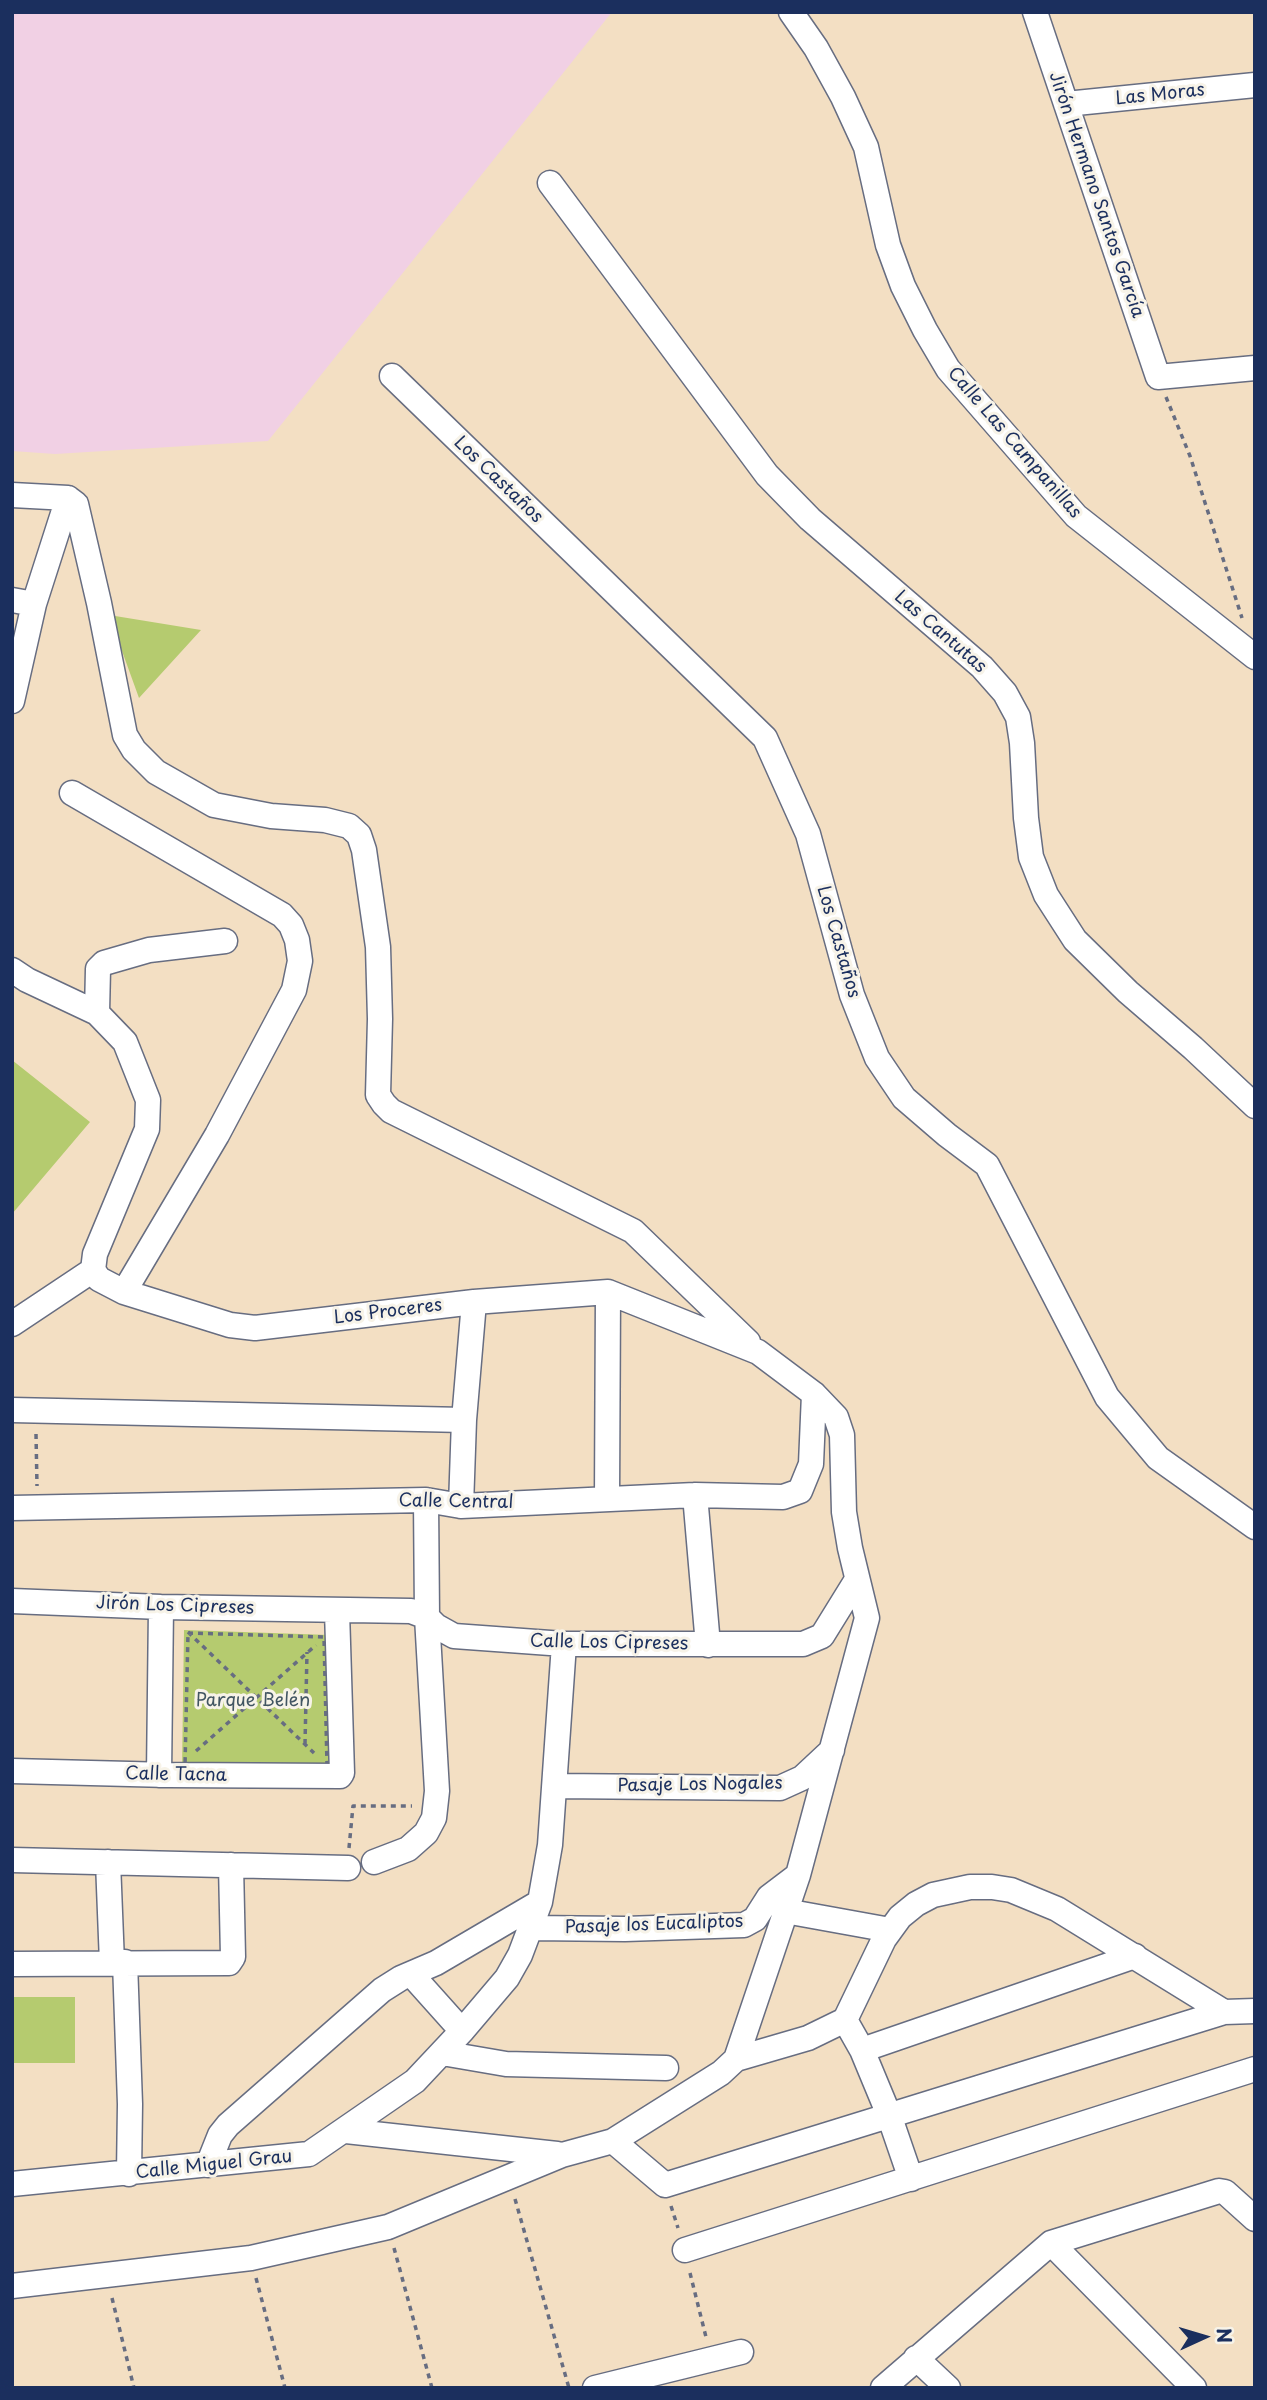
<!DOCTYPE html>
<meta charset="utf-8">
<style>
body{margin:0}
#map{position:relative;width:1267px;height:2400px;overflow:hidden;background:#f3dfc3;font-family:"Playpen Sans",sans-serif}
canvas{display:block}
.frame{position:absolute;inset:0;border:14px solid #1b2f5e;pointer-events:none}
.north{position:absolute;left:1169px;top:2302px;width:70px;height:70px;-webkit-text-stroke:5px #f7f3e8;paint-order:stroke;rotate:86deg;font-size:19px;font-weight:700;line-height:28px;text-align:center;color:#1b2f5e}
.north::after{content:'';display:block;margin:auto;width:24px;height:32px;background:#1b2f5e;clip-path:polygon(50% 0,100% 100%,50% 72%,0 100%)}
</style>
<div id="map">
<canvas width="1267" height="2400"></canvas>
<div class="frame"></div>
<div class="north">N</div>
</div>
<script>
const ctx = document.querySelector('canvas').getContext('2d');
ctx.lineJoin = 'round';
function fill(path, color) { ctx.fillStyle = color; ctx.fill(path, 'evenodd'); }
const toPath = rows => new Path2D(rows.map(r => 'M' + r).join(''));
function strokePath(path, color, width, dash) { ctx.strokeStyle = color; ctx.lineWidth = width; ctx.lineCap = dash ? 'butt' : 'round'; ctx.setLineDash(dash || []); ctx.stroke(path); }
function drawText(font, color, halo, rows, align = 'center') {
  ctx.font = font + ' "Playpen Sans",sans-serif'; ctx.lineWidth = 6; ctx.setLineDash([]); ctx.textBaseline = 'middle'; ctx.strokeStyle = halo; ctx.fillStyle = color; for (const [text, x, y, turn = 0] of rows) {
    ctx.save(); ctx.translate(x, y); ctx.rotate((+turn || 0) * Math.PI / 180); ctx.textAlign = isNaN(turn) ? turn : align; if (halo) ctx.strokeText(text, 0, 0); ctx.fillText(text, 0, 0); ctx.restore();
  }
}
const built = toPath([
 [12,12,612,12,268,441,55,454,12,451]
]);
const green = toPath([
 [109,615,201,630,139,698],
 [12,1060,90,1122,12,1214],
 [184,1630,330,1635,330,1769,182,1770],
 [12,1997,75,1997,75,2063,12,2063]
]);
const path = toPath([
 [1166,397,1190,456,1242,618],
 [36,1434,37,1486],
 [188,1632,314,1753],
 [188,1633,324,1637,327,1765,185,1766,188,1633],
 [305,1744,307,1652],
 [196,1751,316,1645],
 [349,1848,353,1806,412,1806],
 [515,2199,569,2388],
 [671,2206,678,2228],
 [394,2248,432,2388],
 [690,2273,706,2337],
 [256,2278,285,2388],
 [112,2298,134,2388]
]);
const street = toPath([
 [791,12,816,48,843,97,866,147,888,245,903,286,925,330,948,369,1076,516,1255,657],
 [1035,12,1158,377,1255,368],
 [1066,104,1255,85],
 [550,183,767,475,810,519,982,667,1005,693,1018,717,1022,743,1026,818,1031,857,1046,895,1075,940,1128,992,1193,1048,1255,1106],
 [392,376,765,738,808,834,852,995,877,1058,904,1098,947,1135,987,1165,1107,1397,1158,1458,1255,1527],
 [12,495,68,498,76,504,99,603,125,735,134,750,156,772,214,805,271,816,325,820,349,826,359,835,364,850,378,947,380,1019,378,1095,384,1104,391,1111,633,1231,748,1342],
 [12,600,34,604],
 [12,701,34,604,68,498],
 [72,793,282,915,291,925,297,940,300,961,294,990,217,1135,124,1292],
 [12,970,27,980,97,1013,125,1042,148,1100,147,1129,95,1254,93,1270,99,1279,124,1292,230,1325,255,1328,474,1302,608,1292,758,1352,814,1394,836,1417,842,1435,844,1512,850,1548,867,1618,798,1875,736,2059,721,2073,613,2141],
 [97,1013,98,969,104,963,149,950,225,941],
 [12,1324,93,1270],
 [12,1410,464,1420],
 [695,1495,708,1645],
 [607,1499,608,1292],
 [461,1506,464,1420,474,1302],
 [12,1508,426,1500,461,1506,695,1495,783,1497,800,1491,811,1464,814,1394],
 [12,1601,161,1607,411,1611,427,1617,436,1626,454,1636,564,1644,803,1644,822,1636,856,1581],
 [12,1771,169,1775,340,1776,342,1773,337,1611],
 [159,1775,161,1607],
 [555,1786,780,1788,802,1778,832,1750],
 [12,1860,348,1868],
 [108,1862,112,1963],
 [374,1862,408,1849,426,1833,434,1818,437,1791,427,1617,426,1500],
 [785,1911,890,1930],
 [531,1928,625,1929,744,1925,755,1919,769,1897,798,1875],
 [125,1962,130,2104,129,2174],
 [12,1964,229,1963,233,1957,231,1865],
 [411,1974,462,2031],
 [845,2020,862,2050,889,2115,911,2179],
 [862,2050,1135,1956],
 [442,2053,506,2064,666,2068],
 [736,2059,808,2038,845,2020,884,1939,900,1917,916,1904,933,1895,970,1887,992,1887,1011,1890,1057,1909,1224,2012],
 [346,2131,557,2154],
 [208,2165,220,2135,228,2125,382,1990,401,1978,436,1963,540,1902],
 [12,2184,309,2154,415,2081,462,2031,507,1978,520,1955,540,1902,550,1845,564,1644],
 [1051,2243,1194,2388],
 [685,2250,1255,2069],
 [12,2286,251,2258,388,2227,562,2155,613,2141,665,2185,1224,2012,1255,2011],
 [916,2358,948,2388],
 [595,2388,741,2352],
 [883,2388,1051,2243,1219,2191,1225,2192,1255,2219]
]);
const streetNames = [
 ["Las Moras",1160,95,-6],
 ["Jirón Hermano Santos García",1096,195,71],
 ["Calle Las Campanillas",1014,443,49],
 ["Los Castaños",498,480,44],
 ["Las Cantutas",940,632,41],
 ["Los Castaños",838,942,74],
 ["Los Proceres",388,1312,-7],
 ["Calle Central",456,1502,1],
 ["Jirón Los Cipreses",175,1606,2],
 ["Calle Los Cipreses",609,1643,1],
 ["Calle Tacna",176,1775,1],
 ["Pasaje Los Nogales",700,1785,-1],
 ["Pasaje los Eucaliptos",654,1925,-2],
 ["Calle Miguel Grau",214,2165,-6]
];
const parkNames = [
 ["Parque Belén",253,1701]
];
fill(built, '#f1d0e4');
fill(green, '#b5cb6f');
strokePath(street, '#676d81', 27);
strokePath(path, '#676d81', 3.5, [5, 5]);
strokePath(street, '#fff', 24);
drawText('18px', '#1b2f5e', '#f7f3e8', streetNames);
drawText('18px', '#425662', '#f7f3e8', parkNames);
</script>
